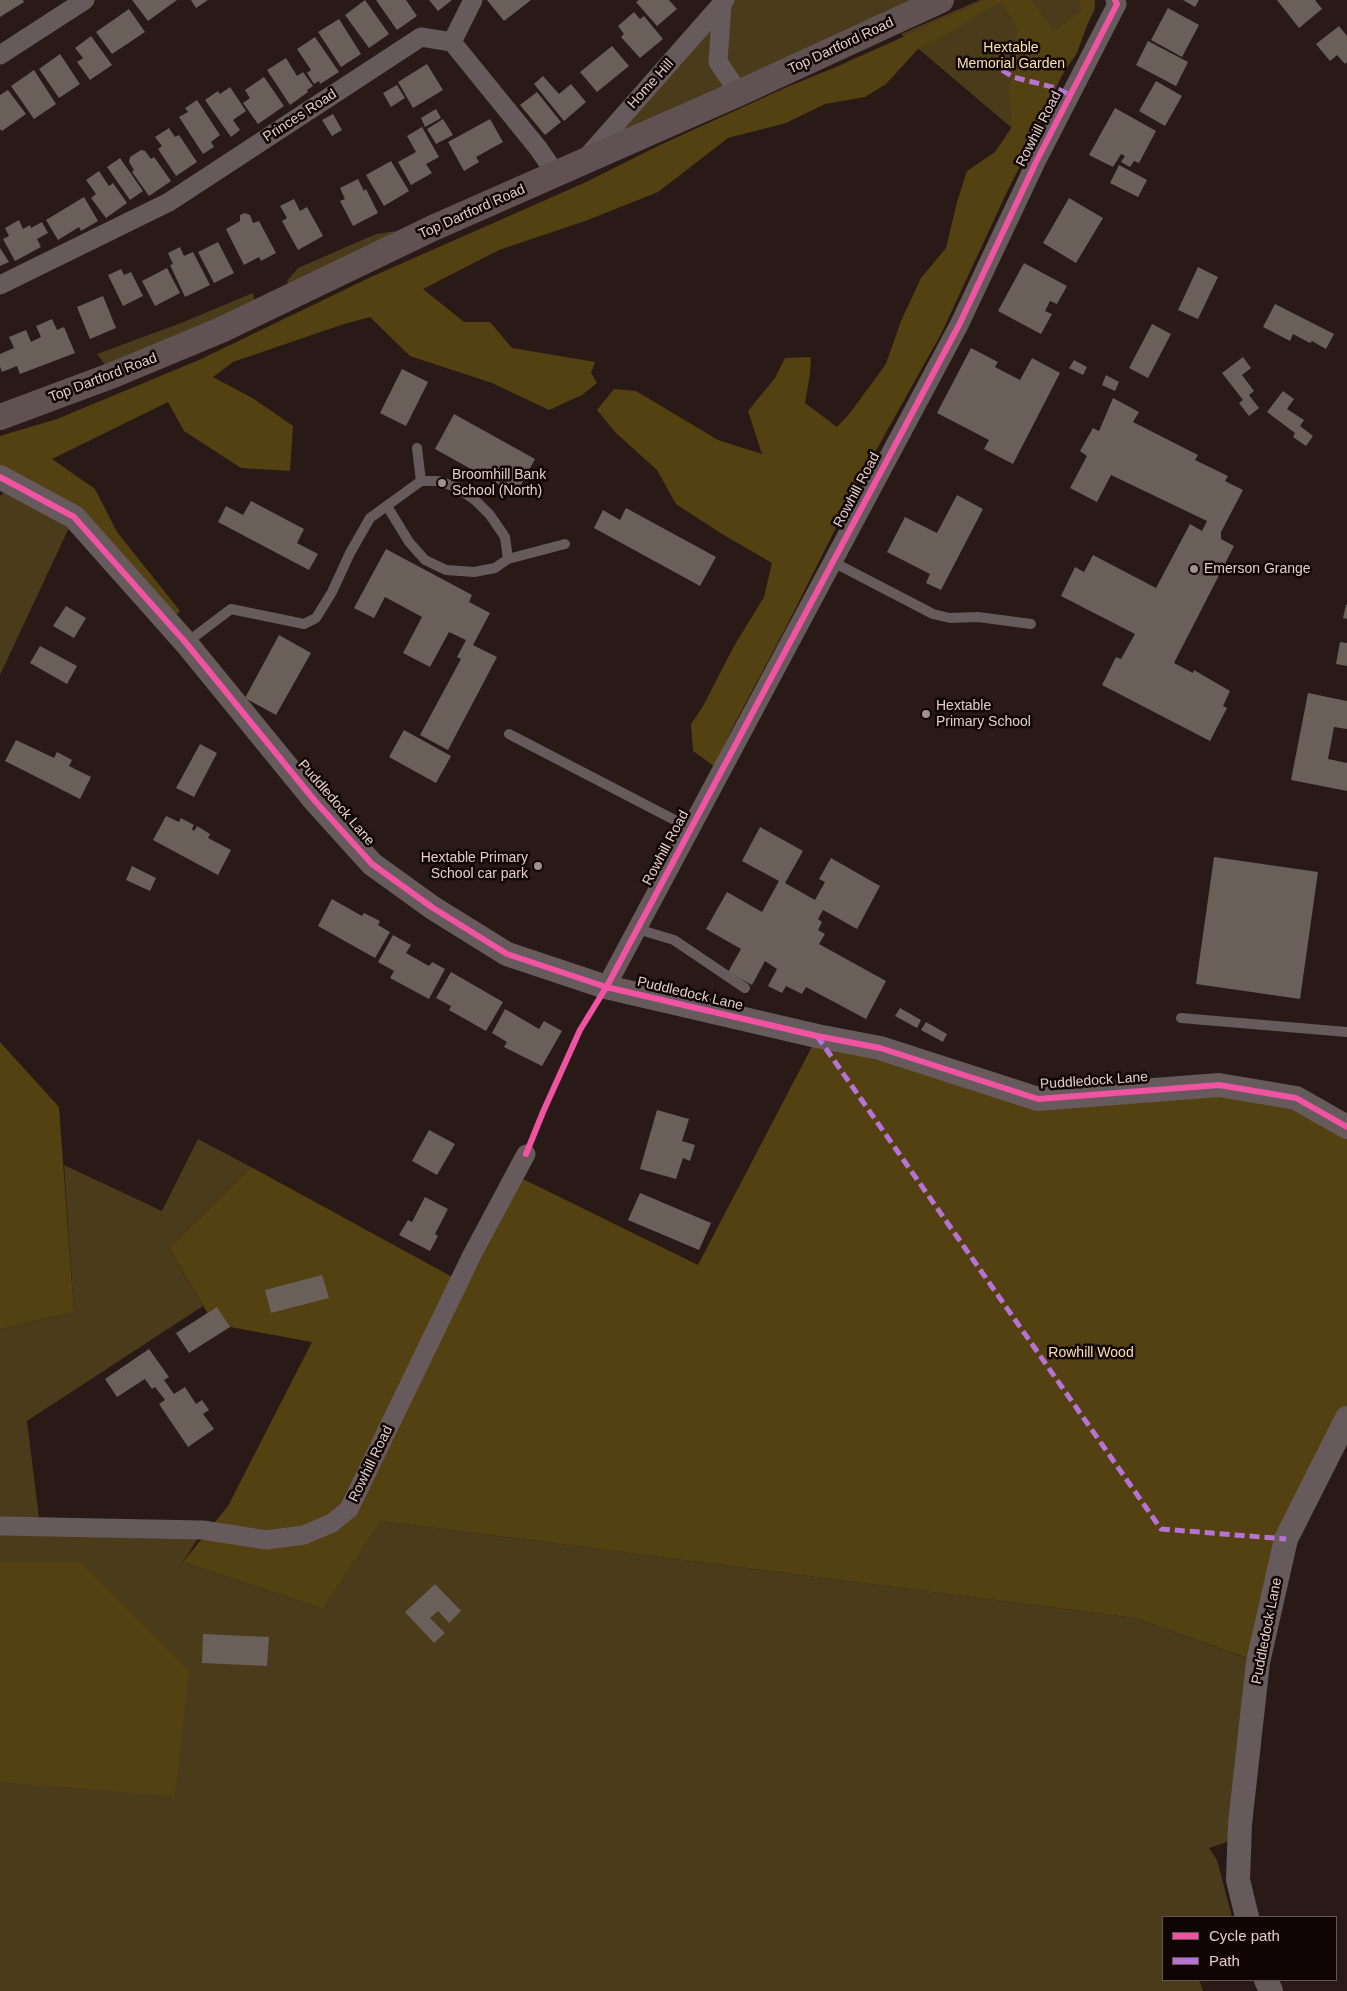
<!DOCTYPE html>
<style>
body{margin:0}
#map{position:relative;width:1347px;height:1991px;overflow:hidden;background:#291a17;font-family:Helvetica,sans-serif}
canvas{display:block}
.legend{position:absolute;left:1162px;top:1916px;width:175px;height:65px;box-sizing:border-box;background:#100504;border:1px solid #645553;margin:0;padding:6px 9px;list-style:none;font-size:15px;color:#e1ceca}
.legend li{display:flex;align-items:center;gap:10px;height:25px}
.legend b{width:25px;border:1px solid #645553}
</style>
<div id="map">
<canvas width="1347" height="1991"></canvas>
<ul class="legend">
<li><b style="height:6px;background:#f153a3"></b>Cycle path</li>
<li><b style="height:6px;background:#b673d3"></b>Path</li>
</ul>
</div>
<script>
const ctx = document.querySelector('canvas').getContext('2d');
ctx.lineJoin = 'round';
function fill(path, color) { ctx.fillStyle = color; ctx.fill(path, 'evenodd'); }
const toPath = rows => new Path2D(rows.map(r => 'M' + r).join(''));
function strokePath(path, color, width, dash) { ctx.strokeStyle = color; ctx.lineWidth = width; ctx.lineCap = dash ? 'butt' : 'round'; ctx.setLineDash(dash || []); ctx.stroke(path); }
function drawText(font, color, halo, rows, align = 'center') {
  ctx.font = font + ' Helvetica,sans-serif'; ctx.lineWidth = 5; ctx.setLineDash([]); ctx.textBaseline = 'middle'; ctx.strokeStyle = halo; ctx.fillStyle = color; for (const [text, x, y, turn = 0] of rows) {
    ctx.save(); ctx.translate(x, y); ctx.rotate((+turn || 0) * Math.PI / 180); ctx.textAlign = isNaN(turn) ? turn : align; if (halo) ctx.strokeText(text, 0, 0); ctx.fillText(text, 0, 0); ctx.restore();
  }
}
const green = toPath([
 [726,0,940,0,740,92,719,62],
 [980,0,1095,0,1095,9,1056,88,1026,140,901,34],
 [721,6,717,62,738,92,580,164],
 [397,231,293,293,287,281,298,268,376,234],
 [253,293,254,299,236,322,112,374,97,354,181,323],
 [13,484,74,517,0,675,0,496],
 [198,1139,251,1167,169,1248,203,1306,27,1421,40,1526,0,1526,0,1329,74,1312,64,1165,162,1211],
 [381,1521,1135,1618,1258,1662,1233,1840,1209,1848,1217,1860,1232,1917,1163,1917,1163,1980,1199,1980,1203,1991,0,1991,0,1528,203,1530,183,1562,323,1609]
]);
const forest = toPath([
 [985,0,1031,0,1054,31,1081,11,1080,0,1094,0,1093,9,1077,53,1060,78,1039,128,1006,194,941,334,864,472,784,631,735,723,714,766,693,751,691,724,702,708,734,646,764,597,772,563,722,534,676,504,657,470,616,433,597,410,614,389,636,391,718,440,762,454,748,411,775,378,785,358,811,357,810,374,805,403,837,427,850,413,886,364,901,321,921,278,946,248,957,202,967,171,995,152,1012,127,1009,92,1012,49,1018,29,1002,2,982,12,953,31,918,49,886,84,865,97,825,104,786,123,728,138,658,192,585,221,499,250,423,289,464,322,490,322,512,348,595,362,591,373,597,383,582,395,549,410,492,383,410,356,370,317,344,324,233,362,213,377,254,399,293,426,290,471,241,468,184,431,168,402,52,459,95,489,117,532,180,611,172,619,110,549,0,469,0,436,57,419,199,360,371,277,584,183,660,145,787,87,836,67],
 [817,1037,1038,1100,1220,1087,1296,1100,1347,1130,1347,1415,1285,1539,1256,1661,1135,1618,381,1521,323,1609,183,1562,228,1506,312,1342,214,1324,169,1248,251,1167,467,1285,523,1179,698,1265],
 [0,1042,59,1107,74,1312,0,1329],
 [0,1562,80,1562,189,1671,175,1796,0,1782]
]);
const building = toPath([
 [0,0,23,0,24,2,0,17],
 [132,0,177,0,148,21],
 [191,0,208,0,196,8],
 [365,0,389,34,369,48,345,15],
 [376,0,406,0,417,16,397,30],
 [429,0,452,0,438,11],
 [487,0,531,0,504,21],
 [639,0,669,0,677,9,657,26,636,2],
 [1183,0,1199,0,1195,7],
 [1277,0,1315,0,1322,9,1299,28],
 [1168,8,1199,25,1182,57,1151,40],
 [129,9,145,32,112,54,96,32],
 [634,12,640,19,644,16,663,39,640,58,621,37,624,34,618,26],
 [339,19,361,54,341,67,318,32],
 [1339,26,1347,36,1347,62,1345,64,1337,55,1330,61,1316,44],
 [91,36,112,65,90,80,77,62,83,58,75,48],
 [315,37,339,72,320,84,319,81,314,84,307,73,311,70,297,49],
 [1148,41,1188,62,1176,86,1136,65],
 [612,46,629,66,597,92,580,72],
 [60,54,80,84,59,98,39,69],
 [286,58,297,76,303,72,313,86,307,90,308,92,290,105,267,70],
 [427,64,443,90,413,108,398,82],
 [34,70,56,104,34,119,11,86],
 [543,76,559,94,571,84,586,102,564,121,534,84],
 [264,77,284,106,258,124,243,103,250,98,245,90],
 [1156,81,1182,96,1165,126,1139,111],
 [397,85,405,98,391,107,383,93],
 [230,87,246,111,233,120,240,130,231,137,205,100,218,91,220,94],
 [8,90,26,114,2,131,0,129,0,95],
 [537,92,561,122,545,135,520,105],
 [197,100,220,135,211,142,214,147,203,154,179,117,188,112,185,108],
 [1115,108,1156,131,1139,163,1134,161,1130,167,1121,162,1125,156,1121,154,1113,167,1089,155],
 [436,109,441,118,425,127,421,118],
 [333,114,342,130,332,136,322,120],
 [443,119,453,135,436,144,427,129],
 [490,119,503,142,476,157,479,162,464,171,448,142],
 [422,127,439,157,426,164,432,173,411,185,398,162,416,152,407,136],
 [169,128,175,137,179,135,197,162,176,176,158,149,162,146,155,137],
 [141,150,145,151,151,159,154,157,171,181,149,196,132,172,134,170,129,162,130,157],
 [120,158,143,191,130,200,107,167],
 [391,161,409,191,384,206,366,175],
 [1119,165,1147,180,1138,197,1110,183],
 [99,171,109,186,113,183,127,203,106,218,91,198,96,194,86,180],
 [358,179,364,191,366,189,378,213,353,226,340,201,345,199,340,188],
 [84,197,98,221,81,231,79,227,58,240,46,220],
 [1069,198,1103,218,1076,263,1043,243],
 [294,199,300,211,307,207,323,236,298,250,282,221,287,218,280,206],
 [245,213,250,215,253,223,259,221,276,253,261,261,259,257,244,265,226,229,240,221,240,215],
 [19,220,23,229,30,225,31,228,42,222,48,233,37,239,41,247,15,261,3,239,9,236,5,228],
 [218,242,234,273,214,283,198,252],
 [180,247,184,256,193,252,210,285,185,297,170,265,173,264,168,253],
 [0,248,9,262,0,266],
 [1024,263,1067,286,1057,304,1050,301,1045,311,1052,314,1041,334,998,311],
 [1198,267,1218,277,1198,319,1178,310],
 [167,268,180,293,155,306,142,281],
 [121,269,124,275,131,272,143,296,123,306,108,275],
 [103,296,116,328,90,339,77,307],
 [1275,304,1334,334,1326,349,1312,341,1310,343,1293,334,1290,341,1263,327],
 [52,319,57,330,64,327,75,353,20,374,17,366,2,372,0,367,0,354,14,348,9,337,26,330,31,342,41,337,36,326],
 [1152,324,1171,334,1148,378,1129,368],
 [971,348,998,362,995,367,1020,380,1032,358,1060,373,1013,464,984,449,989,440,937,413],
 [1243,357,1251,368,1242,375,1254,391,1249,395,1259,408,1249,416,1239,403,1243,400,1222,373],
 [1074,360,1087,367,1083,375,1069,368],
 [402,369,428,382,406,426,380,413],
 [1106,375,1119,382,1115,391,1102,385],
 [1283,391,1294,399,1287,409,1304,420,1300,426,1313,436,1306,446,1293,437,1295,433,1267,412],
 [1113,398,1139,412,1133,422,1198,455,1195,460,1228,476,1225,481,1243,490,1221,532,1221,539,1234,546,1174,663,1193,673,1194,670,1230,691,1223,706,1227,708,1210,741,1102,685,1116,657,1121,659,1135,634,1061,596,1075,567,1084,572,1093,555,1156,588,1190,524,1202,531,1207,521,1111,475,1097,502,1070,488,1087,456,1080,451,1093,428,1099,431],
 [454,414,535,459,516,494,435,449],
 [957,495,983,509,941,590,926,583,930,574,887,552,905,517,937,533],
 [251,501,304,529,297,543,318,554,309,570,218,522,226,506,243,515],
 [626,508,716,557,700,586,594,528,603,510,620,520],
 [386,549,472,595,469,602,490,613,473,645,497,657,448,750,420,735,461,659,457,657,466,640,449,632,430,667,403,653,422,617,385,597,374,618,354,608],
 [1346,605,1347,605,1347,619,1343,618],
 [66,606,86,618,74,638,53,626],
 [279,635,311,653,276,715,245,698],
 [1340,642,1347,643,1347,666,1336,664],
 [40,646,77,666,67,684,30,663],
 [1308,693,1347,701,1347,729,1334,727,1328,759,1347,763,1347,791,1291,780],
 [404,730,451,756,436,783,389,757],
 [16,740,54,758,57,752,72,760,69,766,91,777,80,799,5,761],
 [200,744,217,753,194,797,176,788],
 [166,816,179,822,181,818,194,825,192,829,194,831,197,826,210,834,208,838,231,850,218,875,153,840],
 [760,827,803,851,785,883,815,900,825,882,819,879,831,858,880,886,857,929,823,910,818,919,822,922,818,930,825,934,819,944,886,981,866,1019,806,987,802,994,786,986,782,993,768,986,777,969,765,961,752,985,728,972,741,949,706,929,727,892,762,912,779,881,742,861],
 [1214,857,1318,872,1300,999,1196,984],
 [132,866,156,878,150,891,126,880],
 [332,899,362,916,364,913,380,921,378,925,390,932,375,958,318,926],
 [393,935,411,945,406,953,429,966,432,962,445,969,429,999,390,978,394,971,378,962],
 [451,972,503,1002,486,1031,449,1010,451,1006,436,998],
 [900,1008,921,1020,917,1028,895,1016],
 [505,1009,539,1029,544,1021,562,1031,542,1066,504,1047,507,1042,492,1033],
 [926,1022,947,1034,943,1042,921,1030],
 [657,1110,689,1119,682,1141,695,1145,690,1161,683,1158,676,1179,640,1169],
 [429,1130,455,1144,437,1175,412,1161],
 [640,1193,711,1223,699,1250,628,1220],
 [425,1197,448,1209,435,1234,438,1236,430,1251,399,1235,408,1220,412,1222],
 [322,1275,329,1298,271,1313,265,1290],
 [217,1307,230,1327,189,1353,176,1333],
 [149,1349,169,1377,164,1380,174,1394,185,1387,196,1404,202,1400,209,1410,203,1414,214,1429,188,1447,159,1404,165,1400,155,1387,152,1389,145,1379,117,1397,105,1379],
 [435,1584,461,1611,449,1623,438,1611,430,1618,445,1633,434,1643,405,1612],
 [203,1634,269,1637,267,1666,202,1663]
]);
const service = toPath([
 [421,481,438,481,456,487,476,501,490,515,505,537,508,559,565,544],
 [387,506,409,542,425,560,446,570,474,572,495,568,508,559],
 [833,562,933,614,950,618,978,617,1031,624],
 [186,643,231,609,304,624,316,618,332,592,350,553,370,518,421,481,417,448],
 [509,734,690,828],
 [637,929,674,940,745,988],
 [1181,1018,1347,1032]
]);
const minor = toPath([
 [722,4,718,62,739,93],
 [452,42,473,0],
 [0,55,85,0],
 [586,158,725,0],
 [0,285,169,202,421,37,452,42,538,148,556,174],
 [606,987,959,325,1036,162,1117,4,1115,0],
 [0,1526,203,1530,266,1540,304,1535,332,1523,349,1509,472,1255,526,1154]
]);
const tertiary = toPath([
 [0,477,74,517,186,643,315,801,372,864,433,908,507,954,606,987,817,1036,880,1048,1038,1099,1219,1085,1296,1098,1347,1127],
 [1247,1917,1238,1880,1240,1824,1258,1662,1286,1539,1347,1418],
 [1266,1980,1271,1991]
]);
const secondary = toPath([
 [0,417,113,375,221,330,433,228,739,93,941,0]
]);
const quiet = toPath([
 [1002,70,1013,77,1056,88,1070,95],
 [817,1036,1161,1529,1286,1539]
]);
const cycleway = toPath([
 [0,477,74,517,186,643,315,801,372,864,433,908,507,954,606,987,817,1036,880,1048,1038,1099,1219,1085,1296,1098,1347,1127],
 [526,1154,543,1112,580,1030,607,986,959,325,1036,162,1117,4,1115,0]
]);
const markers = [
 [442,483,5,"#a18f8b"],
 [1194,569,5,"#a18f8b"],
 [926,714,5,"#a18f8b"],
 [538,866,5,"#a18f8b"]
];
const streetNames = [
 ["Top Dartford Road",841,46,-25],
 ["Home Hill",651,84,-48],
 ["Princes Road",300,116,-33],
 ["Rowhill Road",1039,129,-63],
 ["Top Dartford Road",472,212,-24],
 ["Top Dartford Road",103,378,-21],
 ["Rowhill Road",857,490,-62],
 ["Puddledock Lane",336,803,49],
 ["Rowhill Road",666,848,-62],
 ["Puddledock Lane",690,994,13],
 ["Puddledock Lane",1094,1081,-4],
 ["Rowhill Road",371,1464,-64],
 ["Puddledock Lane",1267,1631,-79]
];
const parkNames = [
 ["Hextable",1011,48],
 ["Memorial Garden",1011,64],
 ["Rowhill Wood",1091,1353]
];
const poiNames = [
 ["Broomhill Bank",452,475],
 ["School (North)",452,491],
 ["Emerson Grange",1204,569],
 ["Hextable",936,706],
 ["Primary School",936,722],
 ["Hextable Primary",528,858,"right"],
 ["School car park",528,874,"right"]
];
fill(green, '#4a3b1a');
fill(forest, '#544111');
fill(building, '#6b5f5a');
strokePath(service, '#665a5c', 10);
strokePath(minor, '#665a5c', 19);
strokePath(tertiary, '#665a5c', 24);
strokePath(secondary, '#605253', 26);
strokePath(quiet, '#b673d3', 5, [10, 5]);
strokePath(cycleway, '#f153a3', 6);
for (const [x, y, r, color] of markers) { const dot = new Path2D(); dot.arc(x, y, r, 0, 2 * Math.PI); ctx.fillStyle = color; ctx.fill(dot); strokePath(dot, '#100504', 2); }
drawText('14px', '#e1ceca', '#100504', streetNames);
drawText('14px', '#f9e2ac', '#100504', parkNames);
drawText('14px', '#e1ceca', '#100504', poiNames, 'left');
</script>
